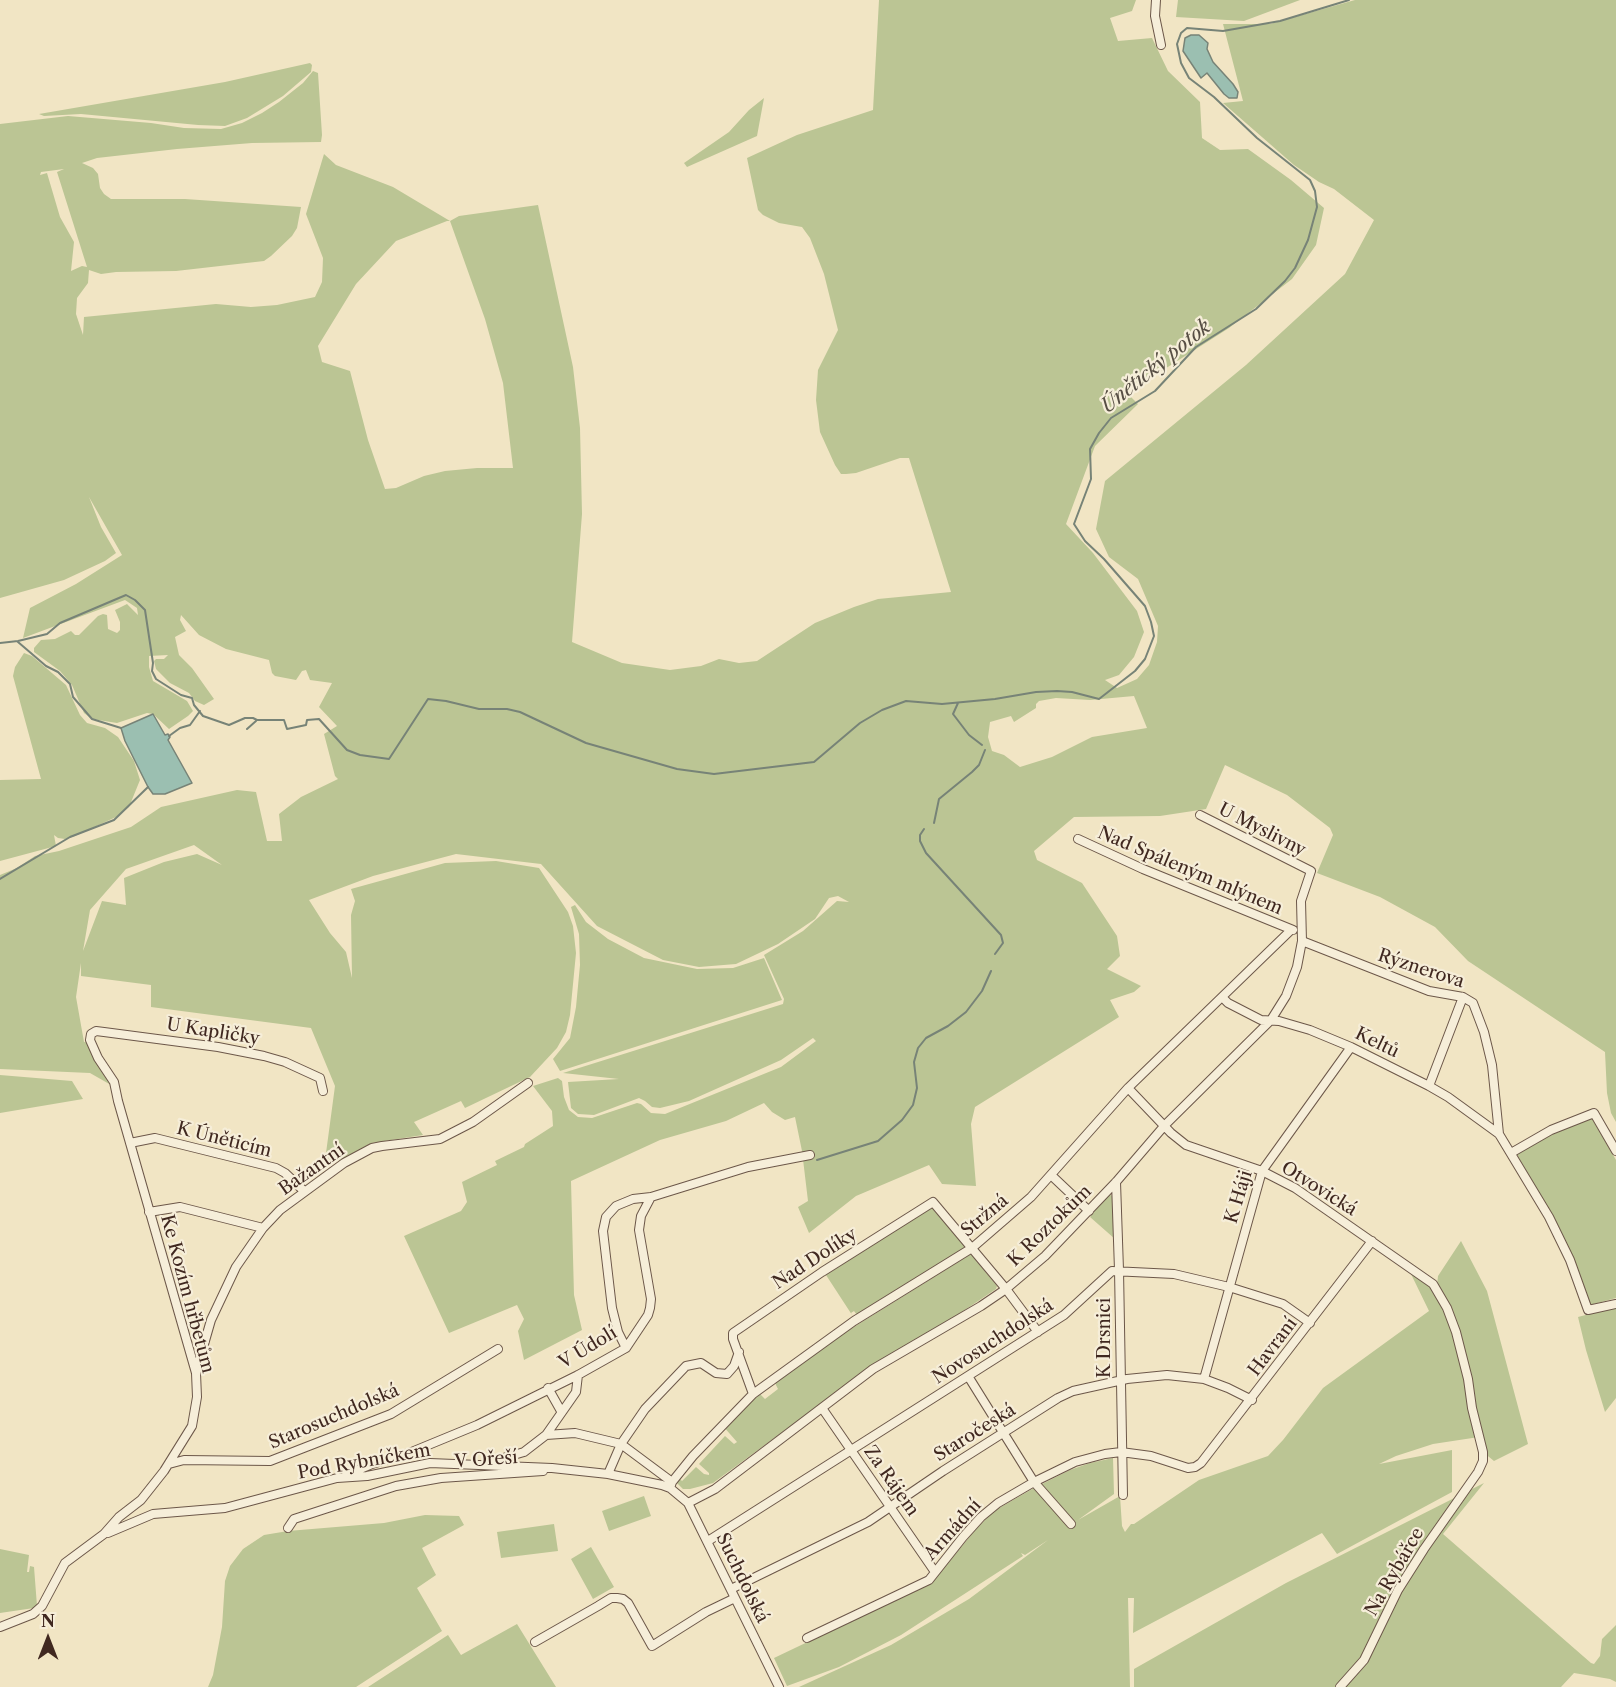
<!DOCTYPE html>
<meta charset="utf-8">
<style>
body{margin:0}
#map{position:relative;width:1616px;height:1687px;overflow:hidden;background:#f1e5c4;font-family:"Libre Caslon Text",serif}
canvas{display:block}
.north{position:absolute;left:18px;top:1609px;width:60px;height:60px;-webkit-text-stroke:4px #f6eed9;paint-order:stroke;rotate:0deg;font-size:16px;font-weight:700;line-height:24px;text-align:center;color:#402820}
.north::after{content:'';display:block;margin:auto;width:21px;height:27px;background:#402820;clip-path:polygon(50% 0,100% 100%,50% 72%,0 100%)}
</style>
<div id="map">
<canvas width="1616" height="1687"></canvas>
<div class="north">N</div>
</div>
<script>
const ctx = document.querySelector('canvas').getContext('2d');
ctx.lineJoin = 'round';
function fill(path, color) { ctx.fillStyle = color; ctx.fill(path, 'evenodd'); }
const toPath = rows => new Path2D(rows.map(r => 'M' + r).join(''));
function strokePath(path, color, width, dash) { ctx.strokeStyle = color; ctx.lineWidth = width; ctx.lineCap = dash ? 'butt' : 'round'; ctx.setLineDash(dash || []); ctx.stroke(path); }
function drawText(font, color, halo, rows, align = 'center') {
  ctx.font = font + ' "Libre Caslon Text",serif'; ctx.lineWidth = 4.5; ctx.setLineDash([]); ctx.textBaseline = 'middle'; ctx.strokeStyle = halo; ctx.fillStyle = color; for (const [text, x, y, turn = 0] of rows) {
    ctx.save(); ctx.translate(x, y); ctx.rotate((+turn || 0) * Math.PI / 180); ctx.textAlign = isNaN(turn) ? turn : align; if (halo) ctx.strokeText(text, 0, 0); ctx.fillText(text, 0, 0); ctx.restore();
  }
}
const green = toPath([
 [879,0,1136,0,1132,11,1110,18,1118,41,1152,38,1168,71,1200,102,1202,138,1220,150,1248,149,1291,180,1324,208,1316,245,1292,279,1229,328,1127,393,1138,404,1095,446,1066,524,1093,553,1137,611,1144,632,1134,657,1119,675,1105,680,1117,688,1137,679,1149,665,1157,642,1158,626,1138,579,1109,557,1096,529,1105,481,1246,365,1345,274,1374,220,1334,189,1319,182,1294,165,1223,103,1243,101,1223,24,1270,24,1355,0,1616,0,1616,1122,1611,1113,1607,1093,1605,1052,1468,961,1435,927,1380,897,1317,873,1333,835,1330,828,1287,795,1225,765,1206,809,1160,816,1074,817,1034,851,1037,860,1082,883,1117,936,1120,956,1107,969,1141,986,1134,992,1110,1000,1119,1017,975,1107,971,1124,976,1186,942,1184,929,1165,856,1196,809,1233,798,1207,808,1201,802,1151,795,1117,785,1120,772,1112,764,1103,726,1121,660,1140,571,1181,574,1295,582,1330,524,1360,518,1331,524,1319,517,1305,449,1333,404,1236,461,1211,467,1202,462,1182,497,1165,495,1161,524,1147,525,1144,553,1126,552,1111,533,1086,558,1078,562,1081,564,1097,569,1110,578,1117,592,1118,637,1103,641,1104,651,1113,665,1114,781,1067,816,1041,813,1038,781,1060,689,1101,660,1108,652,1107,645,1101,639,1098,594,1115,578,1114,571,1108,568,1082,619,1079,563,1073,783,1004,784,999,764,955,803,931,837,901,849,902,838,896,829,898,815,919,778,944,736,964,699,967,663,960,597,926,541,864,456,854,373,876,309,900,330,933,346,952,352,978,351,915,355,901,351,889,445,863,496,861,539,868,568,912,573,926,576,953,570,1015,566,1032,557,1048,530,1077,465,1108,461,1101,414,1122,423,1135,372,1143,324,1168,335,1086,311,1028,151,1007,151,985,81,976,81,963,76,997,84,1042,90,1043,111,1085,90,1073,0,1069,0,875,17,868,35,856,59,851,131,827,161,807,237,790,256,792,267,841,282,841,279,814,301,797,338,779,335,776,324,734,337,726,319,707,332,683,310,680,306,670,302,671,296,680,275,676,272,673,269,660,226,649,199,635,181,615,180,620,186,631,175,637,179,655,192,668,214,699,204,705,195,701,189,693,170,683,156,669,154,661,156,659,164,659,168,655,149,656,149,667,153,681,187,701,193,711,188,716,169,729,153,714,147,713,117,723,92,719,84,713,72,685,60,671,34,652,34,648,41,640,55,639,71,631,75,635,79,635,98,616,103,614,107,615,108,629,117,633,120,630,120,622,115,610,127,604,138,615,137,608,125,600,23,638,30,608,76,584,122,555,89,497,101,527,116,553,105,561,64,580,0,598,0,124,68,116,151,123,184,128,221,129,242,123,262,113,279,102,303,83,313,71,318,73,322,135,321,142,252,143,177,149,97,158,82,163,93,168,98,174,100,188,104,194,111,199,185,199,301,207,297,228,292,236,271,256,264,261,176,271,116,272,101,274,89,270,88,283,77,298,76,314,83,335,84,317,216,304,251,307,277,305,315,297,322,282,323,258,306,214,324,154,336,165,393,187,450,221,459,216,538,205,573,367,580,428,582,514,572,642,622,663,670,670,701,666,719,659,739,663,757,661,815,623,854,607,878,599,951,592,909,458,900,458,856,473,846,474,841,474,835,465,820,432,816,400,818,370,838,330,824,274,810,238,802,227,779,223,763,215,758,210,747,158,797,135,873,110],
 [64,169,57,172,87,267,82,266,71,271,74,242,60,217,47,173,40,175,41,172],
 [447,221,450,221,485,319,503,383,513,468,477,468,445,471,424,476,396,488,385,489,368,440,350,371,322,362,318,346,356,284,396,241],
 [1134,696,1147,728,1092,737,1052,757,1020,767,1004,755,992,751,988,737,990,722,1011,716,1014,722,1036,708,1036,704,1039,701,1056,698,1090,700],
 [194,845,222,865,197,854,164,862,124,878,126,905,102,901,83,951,90,910,126,869],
 [1178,0,1300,0,1244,21,1176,17],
 [310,63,312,65,311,72,283,96,247,118,225,126,198,125,81,114,44,116,39,114,225,82],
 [764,98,757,136,687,167,684,163,729,132,749,110],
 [24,653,32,656,66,685,80,715,87,723,105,728,118,737,134,761,140,780,129,807,116,817,75,836,65,839,58,838,54,835,56,846,0,861,0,780,41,779,13,676,15,667],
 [575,905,586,922,608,939,644,958,697,969,733,968,764,958,782,1000,560,1071,553,1059,570,1038,576,1007,580,965,579,934,571,907],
 [0,1075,72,1081,83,1099,0,1113],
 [1591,1117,1616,1160,1616,1298,1590,1305,1567,1246,1541,1196,1516,1153,1570,1124],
 [1107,1194,1113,1196,1115,1239,1090,1217],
 [931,1207,966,1247,857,1315,854,1311,851,1313,854,1318,826,1275],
 [1461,1241,1487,1291,1528,1444,1494,1461,1483,1452,1479,1437,1433,1444,1396,1456,1379,1464,1452,1450,1452,1492,1337,1554,1322,1533,1133,1633,1134,1598,1128,1598,1130,1687,799,1687,891,1645,969,1599,1048,1540,1025,1555,1021,1553,1023,1556,901,1635,839,1667,787,1686,774,1658,927,1585,935,1579,976,1529,994,1511,1034,1488,1068,1526,1075,1522,1042,1484,1070,1470,1090,1463,1113,1458,1114,1494,1078,1520,1120,1496,1122,1526,1125,1532,1131,1524,1134,1524,1199,1480,1268,1456,1283,1440,1323,1388,1429,1311,1411,1274,1437,1286,1438,1276],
 [971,1254,997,1286,996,1289,773,1439,713,1483,690,1489,683,1489,677,1483,678,1477,682,1481,696,1467,704,1474,709,1475,709,1473,699,1464,725,1436,734,1444,737,1442,723,1426,760,1394,765,1399,778,1389,775,1383,833,1340],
 [1616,1307,1616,1398,1605,1412,1586,1350,1578,1317],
 [1484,1483,1443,1534,1591,1663,1594,1664,1600,1656,1602,1639,1616,1625,1616,1682,1610,1679,1574,1673,1561,1687,1134,1687,1134,1669,1286,1583],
 [644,1496,651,1516,609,1531,602,1511],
 [425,1515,459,1516,464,1525,422,1548,436,1575,417,1588,442,1631,356,1687,208,1687,213,1675,222,1627,225,1581,230,1566,243,1549,264,1535,288,1531,384,1523],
 [554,1524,558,1551,501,1558,497,1532],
 [591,1547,614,1587,593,1599,571,1559],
 [0,1549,29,1555,27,1572,29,1572,30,1566,34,1567,37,1606,34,1608,0,1613],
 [517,1624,556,1687,368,1687,448,1635,461,1655]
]);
const water = toPath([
 [1191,35,1199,35,1208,43,1207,49,1213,62,1233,84,1238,92,1237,98,1229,98,1224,94,1207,73,1201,78,1183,51,1185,38,1191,35],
 [153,714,165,735,168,734,170,737,168,740,192,783,165,794,153,794,148,787,125,741,121,728,153,714]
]);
const stream = toPath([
 [18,642,46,666,58,672,70,684,73,697,92,719,121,728],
 [0,643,18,641,47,634,60,623,126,595,135,600,145,610,153,663,152,671,156,679,181,695,192,698,194,705,203,716,229,725,245,718,253,718,257,720,284,720,287,729,306,725,307,720,319,719,347,750,360,755,389,759,428,699,446,701,479,709,507,709,520,712,586,743,677,769,714,774,814,762,860,723,882,710,906,701,942,704,995,699,1036,692,1057,691,1072,692,1099,699,1135,671,1145,659,1154,636,1151,622,1145,606,1104,559,1085,541,1074,524,1091,479,1090,449,1099,433,1111,418,1155,391,1196,347,1256,309,1285,281,1295,268,1308,240,1317,207,1315,191,1310,180,1257,138,1214,97,1189,78,1181,63,1177,44,1181,33,1187,28,1223,31,1280,21,1349,0],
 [958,703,953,714,969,735,982,745],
 [247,729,256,721],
 [169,736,180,728,190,725,200,711],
 [934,823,939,799,972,772,979,765,985,750],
 [924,829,920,835,920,841,926,853,1001,935,1003,943,995,954],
 [0,879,70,837,114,820,148,787],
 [817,1160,878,1141,902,1120,913,1105,917,1088,914,1062,918,1048,926,1038,948,1026,966,1012,982,991,991,971]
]);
const minor = toPath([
 [1156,0,1155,16,1161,45],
 [1078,839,1143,869,1293,930],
 [1302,941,1429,991,1463,997,1473,1003,1484,1032,1492,1065,1499,1134],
 [1223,998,1228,1003,1261,1020,1279,1021,1310,1030,1351,1047,1429,1086,1463,997],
 [1429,1086,1448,1097,1499,1134,1549,1217,1570,1260,1588,1310,1616,1304],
 [1128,1088,1171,1133,1186,1145,1262,1171,1295,1188,1433,1284,1447,1308,1456,1332,1468,1379,1472,1408,1483,1452,1483,1461,1478,1472,1424,1549,1398,1590,1364,1660,1340,1687],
 [130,1143,155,1138,276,1168,285,1173,304,1191],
 [1511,1153,1551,1130,1594,1113,1616,1151],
 [1051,1175,1089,1211],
 [1116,1182,1119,1270,1123,1495],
 [149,1212,180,1207,263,1228],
 [626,1348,618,1332,612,1308,603,1231,606,1217,616,1206,633,1199,651,1197],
 [196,1372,211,1320,236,1267,263,1228,280,1210,344,1163,372,1148,382,1146,440,1139,473,1122,528,1083],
 [968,1376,1034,1482,1071,1524],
 [1204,1379,1262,1171,1351,1047],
 [548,1388,561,1411],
 [753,1394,733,1339,733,1333,822,1272,933,1202,1006,1289,1038,1332],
 [822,1408,935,1572],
 [546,1435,576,1392,578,1375],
 [493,1461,524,1452,546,1435,575,1433,621,1444,672,1482],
 [169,1464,184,1460,270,1461,391,1414,498,1349],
 [608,1474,621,1444,645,1409,686,1366,701,1363,716,1373,727,1374,734,1366,739,1352],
 [346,1475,372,1464,409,1453,477,1425,578,1375,626,1348,648,1315,650,1308,651,1299,639,1230,641,1216,651,1197,748,1167,810,1155],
 [670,1488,672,1482,693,1456,753,1394,854,1321,972,1248,1031,1197,1128,1088,1291,930],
 [688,1503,715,1489,873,1369,981,1306,1006,1289,1045,1256,1116,1182,1165,1125,1271,1020,1286,996,1297,967,1302,941,1301,901,1311,871,1200,815],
 [288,1528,294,1519,396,1486,441,1478,543,1471],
 [108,1533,153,1514,225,1508,337,1478,367,1476,430,1463,552,1468,608,1474,662,1485,670,1488,688,1503,779,1687],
 [708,1541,1064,1315,1112,1271,1174,1274,1229,1287,1283,1304,1310,1323],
 [731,1589,868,1522,943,1471,1058,1398,1073,1391,1127,1379,1167,1375,1204,1379,1228,1388,1252,1400],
 [0,1627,33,1614,42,1606,65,1563,104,1534,119,1517,141,1500,164,1471,192,1426,197,1397,196,1373,118,1101,114,1082,98,1058,90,1040,91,1034,96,1031,104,1032,218,1047,264,1056,285,1062,320,1078,323,1091],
 [807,1638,929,1580,963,1537,981,1517,998,1503,1034,1482,1075,1462,1105,1454,1121,1452,1151,1456,1188,1468,1195,1467,1201,1463,1372,1241],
 [535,1642,598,1606,611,1598,617,1598,623,1599,628,1603,652,1646,706,1612,735,1598]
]);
const streetNames = [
 ["U Myslivny",1262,830,27],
 ["Nad Spáleným mlýnem",1190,871,23],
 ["Rýznerova",1421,969,18],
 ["U Kapličky",213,1032,9],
 ["Keltů",1377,1043,26],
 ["K Úněticím",224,1140,14],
 ["Bažantní",312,1170,-35],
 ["Otvovická",1319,1189,32],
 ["K Háji",1239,1197,-73],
 ["Stržná",985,1216,-40],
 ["K Roztokům",1050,1226,-44],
 ["Nad Dolíky",815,1259,-33],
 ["Ke Kozím hřbetům",187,1294,75],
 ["K Drsnici",1105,1338,-90],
 ["Novosuchdolská",993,1342,-33],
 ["Havraní",1273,1347,-53],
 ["V Údolí",588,1348,-31],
 ["Starosuchdolská",334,1417,-23],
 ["Staročeská",975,1433,-32],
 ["V Ořeší",486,1460,-4],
 ["Pod Rybníčkem",364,1462,-10],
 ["Za Rájem",891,1481,55],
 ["Armádní",953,1530,-48],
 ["Na Rybářce",1395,1572,-60],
 ["Suchdolská",742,1578,64]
];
const waterNames = [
 ["Únětický potok",1156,367,-39]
];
fill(green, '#bbc594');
fill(water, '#9bbfb1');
strokePath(water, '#778377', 1.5);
strokePath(stream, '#778377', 2);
strokePath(minor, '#6c5749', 10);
strokePath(minor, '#f6eed9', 8);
drawText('18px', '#402820', '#f6eed9', streetNames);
drawText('italic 20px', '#574e44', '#f6eed9', waterNames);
</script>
